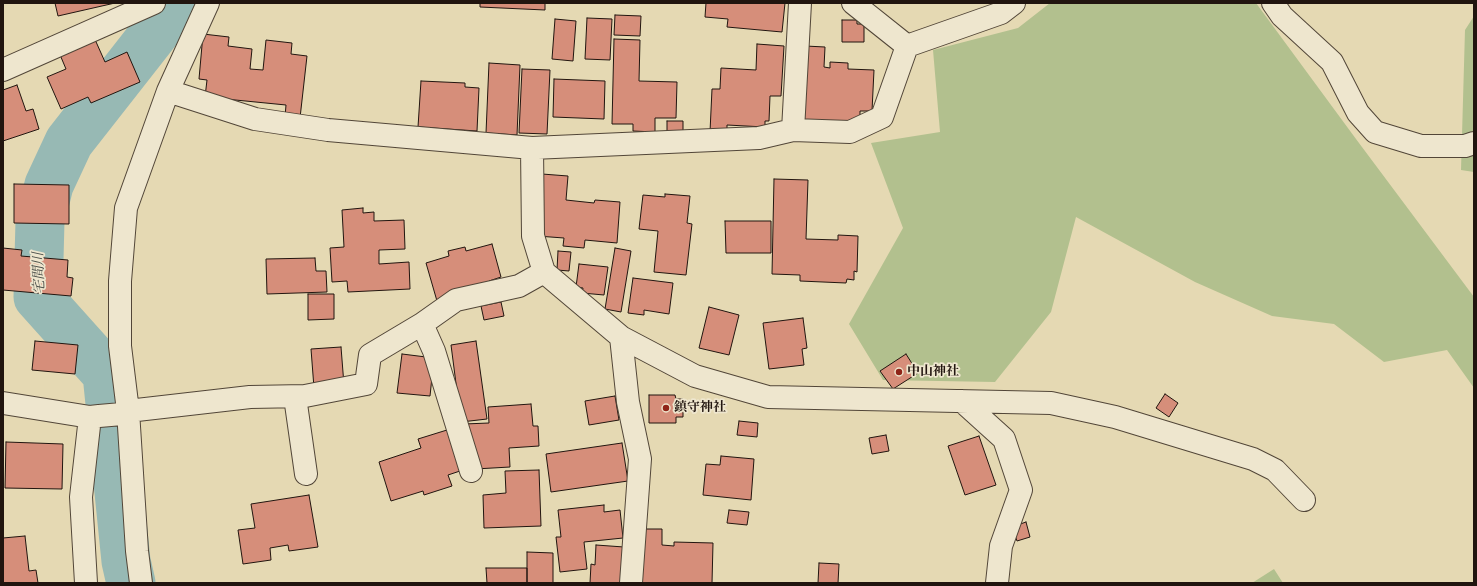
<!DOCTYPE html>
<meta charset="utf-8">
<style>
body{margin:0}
#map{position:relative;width:1477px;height:586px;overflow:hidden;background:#e5d9b3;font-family:"IM FELL Double Pica",serif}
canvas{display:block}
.frame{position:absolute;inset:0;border:4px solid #21150f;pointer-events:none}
</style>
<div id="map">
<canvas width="1477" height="586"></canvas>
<div class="frame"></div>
</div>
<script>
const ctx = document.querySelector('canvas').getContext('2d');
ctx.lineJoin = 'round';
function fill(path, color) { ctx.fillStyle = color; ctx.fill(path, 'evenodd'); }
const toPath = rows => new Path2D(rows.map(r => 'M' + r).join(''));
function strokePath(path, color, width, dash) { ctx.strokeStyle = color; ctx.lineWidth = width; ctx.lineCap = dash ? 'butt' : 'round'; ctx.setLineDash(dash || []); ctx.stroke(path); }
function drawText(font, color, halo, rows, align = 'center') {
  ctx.font = font + ' "IM FELL Double Pica","Noto Serif JP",serif'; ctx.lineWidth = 3.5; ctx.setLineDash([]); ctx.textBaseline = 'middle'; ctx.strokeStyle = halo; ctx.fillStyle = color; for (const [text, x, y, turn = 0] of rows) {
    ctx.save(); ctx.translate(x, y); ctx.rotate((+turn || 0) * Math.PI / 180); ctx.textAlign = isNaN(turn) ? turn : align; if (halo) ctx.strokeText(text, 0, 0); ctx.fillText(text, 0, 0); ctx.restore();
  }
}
const green = toPath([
 [1050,3,1256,3,1356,139,1474,297,1474,388,1447,350,1384,362,1334,324,1272,316,1195,282,1076,217,1051,312,995,382,883,380,849,324,903,228,871,143,940,132,933,50,1018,28],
 [1474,16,1474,172,1461,170,1465,30],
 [1274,569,1283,583,1252,583]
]);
const river = toPath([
 [131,583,126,561,107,374,38,297,40,221,49,185,69,142,178,3]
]);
const building = toPath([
 [55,3,115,3,58,16,55,3],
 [480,3,545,3,545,10,480,7,480,3],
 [706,3,785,3,782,32,727,27,728,19,705,17,706,3],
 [615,15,641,16,640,36,614,35,615,15],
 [587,18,612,19,610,60,585,59,587,18],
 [555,19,576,21,573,61,552,59,555,19],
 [842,20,857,20,857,24,864,24,864,42,842,42,842,20],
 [203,34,229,37,228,46,252,49,250,69,263,70,266,40,292,43,291,54,307,56,300,118,285,117,286,105,205,97,207,80,199,79,203,34],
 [93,35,105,62,127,52,140,82,91,103,88,97,61,109,47,77,66,69,58,50,93,35],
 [614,39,640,40,639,81,677,82,676,118,655,118,655,132,633,131,633,124,612,124,614,39],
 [757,44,784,46,781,96,770,96,769,121,765,121,765,127,727,125,727,133,710,132,712,89,720,89,721,68,756,70,757,44],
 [805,46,825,47,824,67,830,68,830,62,848,63,848,69,874,70,872,111,860,111,860,123,798,128,805,46],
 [489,63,520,65,517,135,486,133,489,63],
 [522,69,550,70,547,134,519,133,522,69],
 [554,79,605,81,604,119,553,117,554,79],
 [421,81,465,83,465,87,479,88,477,131,418,127,421,81],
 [17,85,26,111,33,109,39,129,3,141,3,90,17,85],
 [667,121,683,121,683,138,667,138,667,121],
 [542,174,568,176,566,200,594,203,595,200,620,202,617,243,585,240,584,248,563,246,564,238,537,236,542,174],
 [774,179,808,180,806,239,838,240,838,235,858,236,857,272,854,271,854,280,847,279,846,283,800,281,800,275,772,274,774,179],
 [14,184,69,185,69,224,14,223,14,184],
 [665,194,690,196,687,223,692,224,686,275,654,272,658,231,639,229,643,195,665,197,665,194],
 [363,208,363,213,374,212,374,221,404,220,405,249,379,250,379,264,409,262,410,289,348,292,347,281,332,282,330,248,344,247,342,210,363,208],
 [725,221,771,221,771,253,726,253,725,221],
 [492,244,501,277,489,281,490,285,437,301,426,263,449,256,448,251,465,247,466,251,492,244],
 [3,248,22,250,21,256,68,260,67,277,73,278,71,296,3,290,3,248],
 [615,248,631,251,621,312,605,309,615,248],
 [558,251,571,252,569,271,557,270,558,251],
 [315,258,316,271,326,271,327,292,267,294,266,259,315,258],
 [579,264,608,267,604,295,582,293,583,288,576,287,579,264],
 [633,278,673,283,669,314,644,310,644,315,628,313,633,278],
 [308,294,334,294,334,319,308,320,308,294],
 [501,302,504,316,484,320,481,306,501,302],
 [709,307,739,315,729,355,699,348,709,307],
 [803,318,807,348,802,349,804,365,769,369,763,323,803,318],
 [35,341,78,345,75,374,32,370,35,341],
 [476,341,487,419,461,422,451,345,476,341],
 [341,347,344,385,314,388,311,349,341,347],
 [402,354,434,358,430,396,397,393,402,354],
 [906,354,918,373,893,389,880,371,906,354],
 [1165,394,1178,403,1169,417,1156,408,1165,394],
 [649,395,675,395,676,399,683,399,683,417,676,417,676,423,649,423,649,395],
 [615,396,619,420,589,425,585,401,615,396],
 [531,404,533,426,538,426,539,446,509,448,510,467,475,469,464,424,489,423,488,407,531,404],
 [739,421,758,423,757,437,737,435,739,421],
 [447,430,460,471,448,475,452,486,424,495,423,491,391,501,379,462,421,448,418,439,447,430],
 [886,435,889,451,872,454,869,438,886,435],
 [979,436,996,485,965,495,948,446,979,436],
 [6,442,63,444,62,489,5,488,6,442],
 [622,443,628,481,551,492,546,454,622,443],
 [721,456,754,459,751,500,703,495,706,464,720,465,721,456],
 [539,470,541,526,484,528,483,495,506,493,505,471,539,470],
 [309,495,318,547,289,551,288,545,270,548,271,560,243,564,238,530,255,528,251,504,309,495],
 [604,505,604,512,620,510,623,538,584,542,587,569,560,572,556,537,561,537,558,510,604,505],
 [729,510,749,512,747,525,727,523,729,510],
 [1026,522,1030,537,1017,541,1012,527,1026,522],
 [642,529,662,529,662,545,674,546,674,542,713,543,712,583,641,583,642,529],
 [25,536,29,571,36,570,38,583,3,583,3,538,25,536],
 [596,545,624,547,621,583,590,583,591,564,595,565,596,545],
 [527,552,553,553,553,583,527,583,527,552],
 [819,563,839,564,838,583,818,583,819,563],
 [486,568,527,568,527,583,487,583,486,568]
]);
const street = toPath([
 [853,3,907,46],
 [1273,3,1282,16,1332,62,1358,113,1375,132,1421,146,1465,146,1474,143],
 [907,46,1001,13,1014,3],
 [3,70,154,3],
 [168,91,255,119,328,130,532,148,759,138,793,130,850,132,882,117,907,46],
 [793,130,800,3],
 [532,148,533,236,544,272,621,337,695,376,768,397,1051,403,1115,417,1253,459,1275,470,1304,500],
 [422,324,434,351,471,471],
 [621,337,628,402,640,459,631,583],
 [295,397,306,474],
 [962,401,1004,439,1021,490,1001,546,997,583],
 [3,403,90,417,99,416,122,414,128,411,250,397,305,396,366,384,370,355,422,324,456,300,519,286,544,272],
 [86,583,81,497,90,417],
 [141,583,137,551,128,411,120,346,120,281,126,208,168,91,208,3]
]);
const markers = [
 [899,372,4,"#8f2418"],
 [666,408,4,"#8f2418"]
];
const poiNames = [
 ["中山神社",907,372],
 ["鎮守神社",674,408]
];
const waterNames = [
 ["宅間川",40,273,-92]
];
fill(green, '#b2c08e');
strokePath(river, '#97b9b4', 49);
fill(building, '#d68e7a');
strokePath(building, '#21150f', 1);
strokePath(street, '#524638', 24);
strokePath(street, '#eee6ce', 22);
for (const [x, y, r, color] of markers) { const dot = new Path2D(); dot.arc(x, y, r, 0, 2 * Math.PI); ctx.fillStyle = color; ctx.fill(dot); strokePath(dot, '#eee6ce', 1.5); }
drawText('bold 13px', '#21150f', '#eee6ce', poiNames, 'left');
drawText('italic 14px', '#4a4e49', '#eee6ce', waterNames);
</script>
